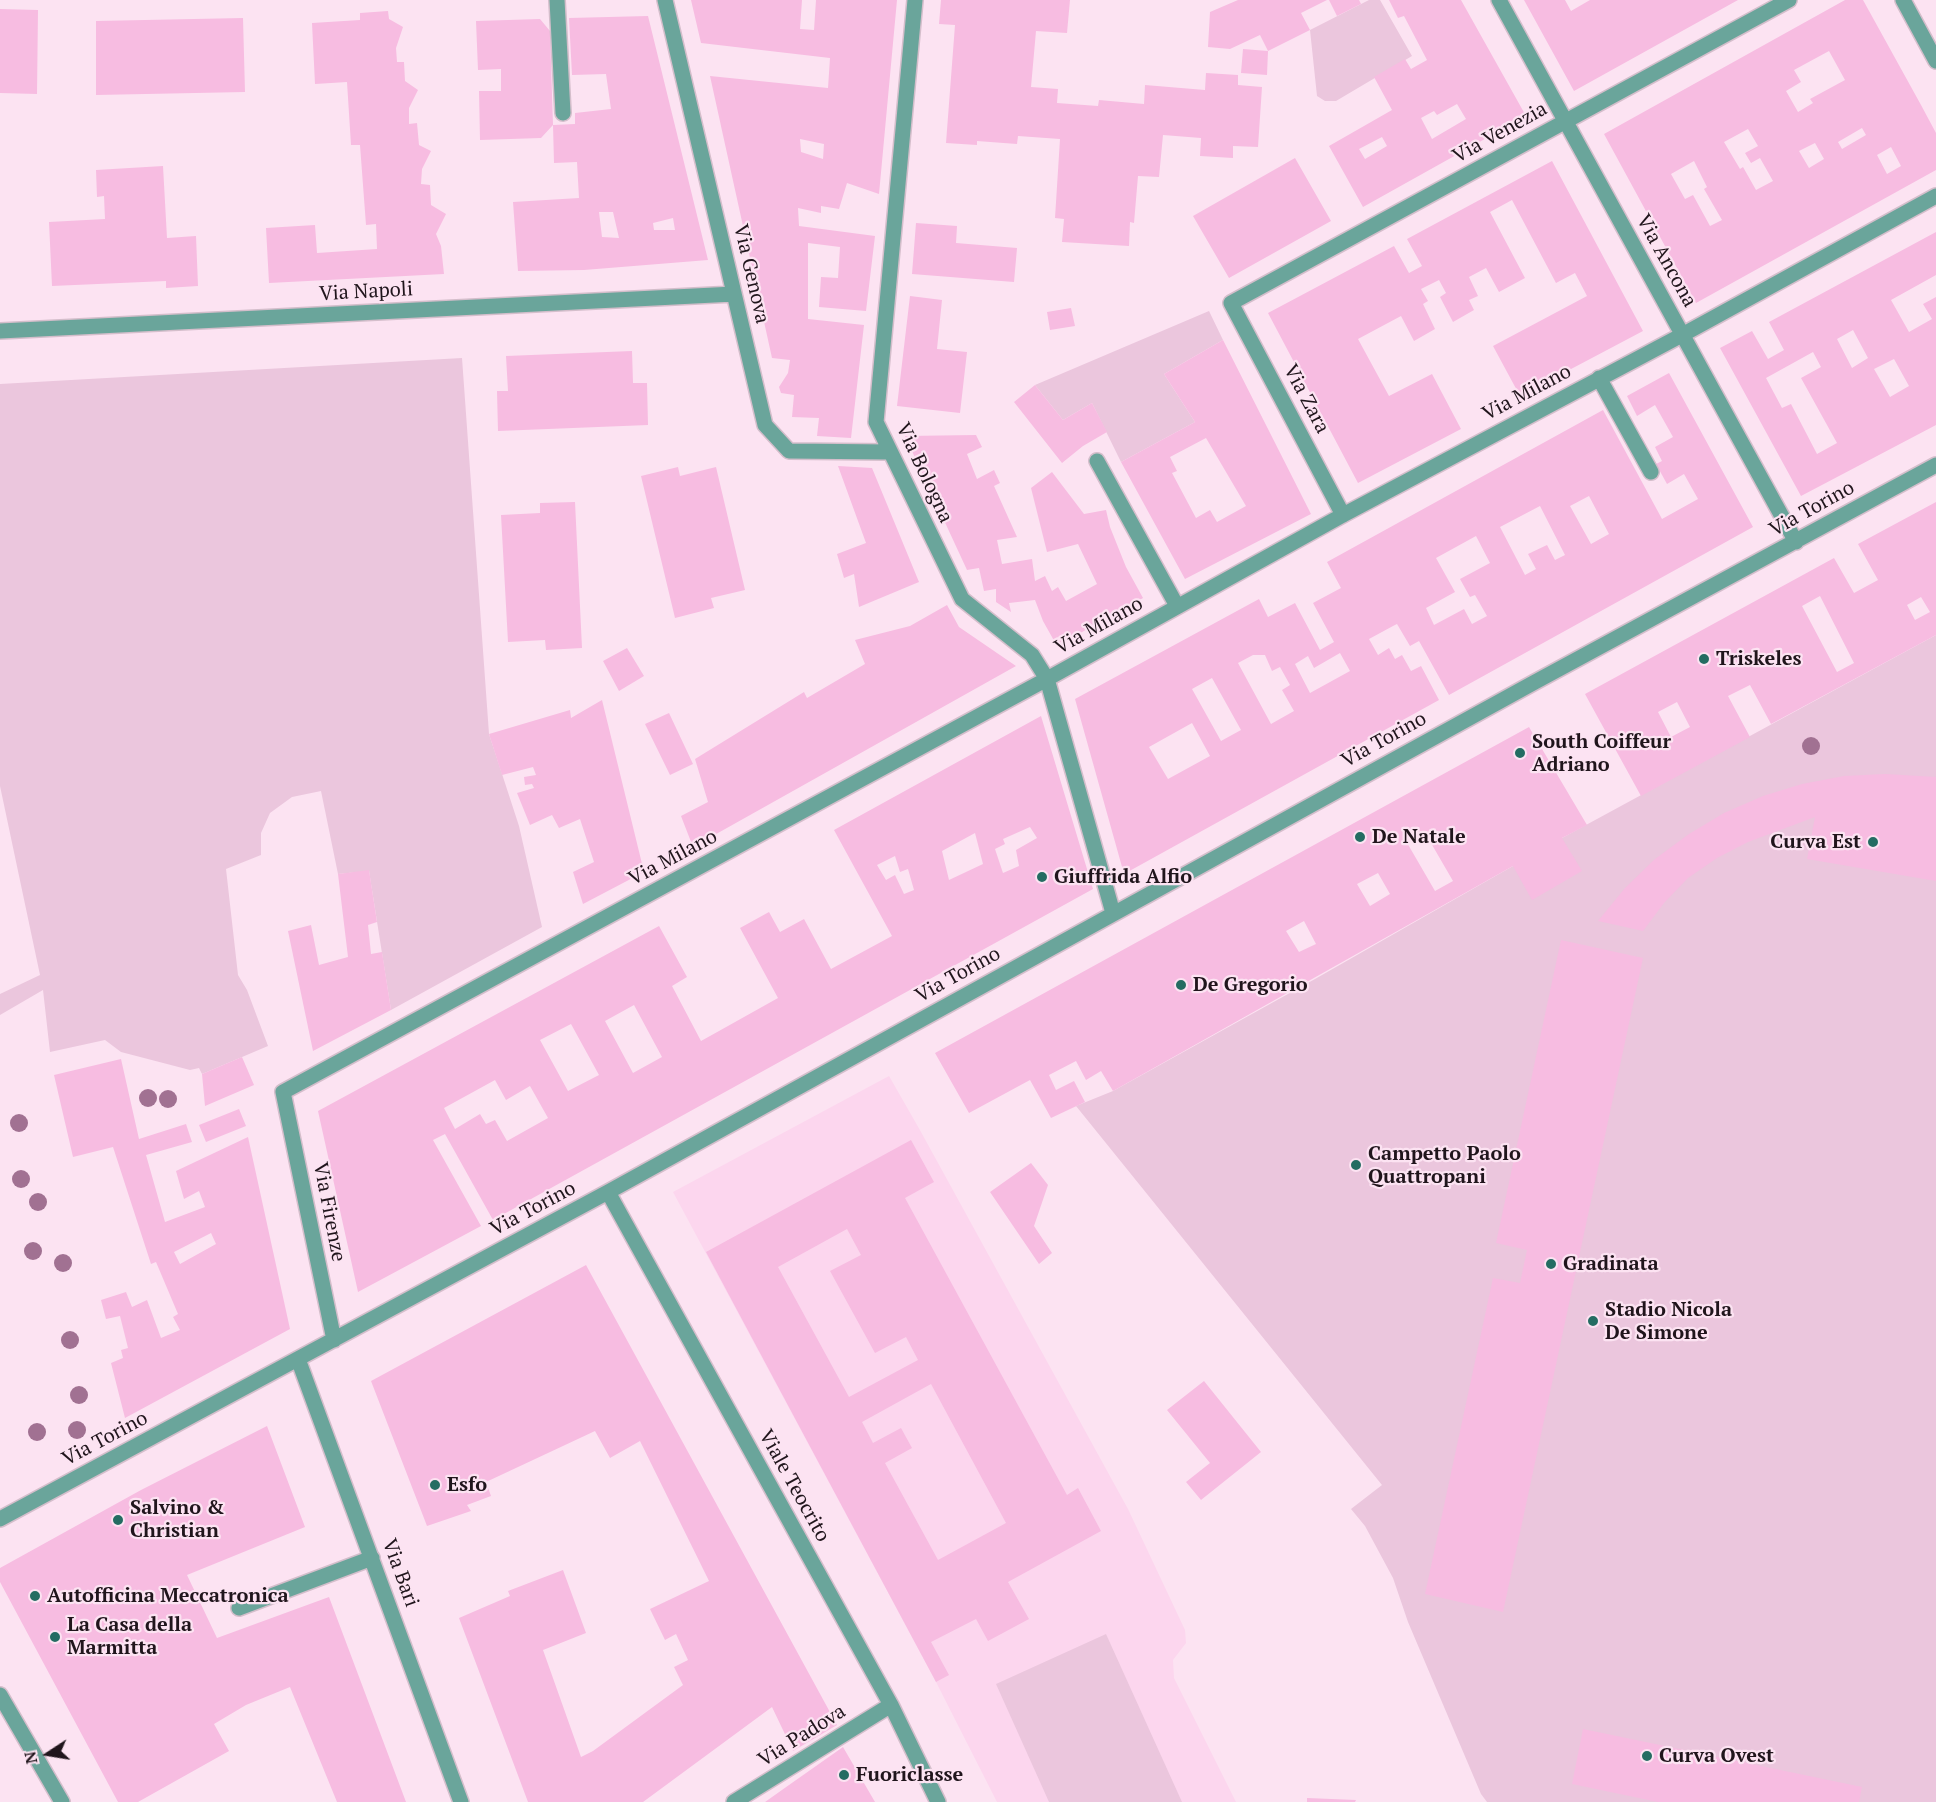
<!DOCTYPE html>
<style>
body{margin:0}
#map{position:relative;width:1936px;height:1802px;overflow:hidden;background:#fce3f2;font-family:"PT Serif",serif}
canvas{display:block}
.north{position:absolute;left:18px;top:1724px;width:60px;height:60px;-webkit-text-stroke:4px #fce3f2;paint-order:stroke;rotate:258deg;font-size:16px;font-weight:700;line-height:24px;text-align:center;color:#20151c}
.north::after{content:'';display:block;margin:auto;width:21px;height:27px;background:#20151c;clip-path:polygon(50% 0,100% 100%,50% 72%,0 100%)}
</style>
<div id="map">
<canvas width="1936" height="1802"></canvas>
<div class="north">N</div>
</div>
<script>
const ctx = document.querySelector('canvas').getContext('2d');
ctx.lineJoin = 'round';
function fill(path, color) { ctx.fillStyle = color; ctx.fill(path, 'evenodd'); }
const toPath = rows => new Path2D(rows.map(r => 'M' + r).join(''));
function strokePath(path, color, width, dash) { ctx.strokeStyle = color; ctx.lineWidth = width; ctx.lineCap = dash ? 'butt' : 'round'; ctx.setLineDash(dash || []); ctx.stroke(path); }
function drawText(font, color, halo, rows, align = 'center') {
  ctx.font = font + ' "PT Serif",serif'; ctx.lineWidth = 4.5; ctx.setLineDash([]); ctx.textBaseline = 'middle'; ctx.strokeStyle = halo; ctx.fillStyle = color; for (const [text, x, y, turn = 0] of rows) {
    ctx.save(); ctx.translate(x, y); ctx.rotate((+turn || 0) * Math.PI / 180); ctx.textAlign = isNaN(turn) ? turn : align; if (halo) ctx.strokeText(text, 0, 0); ctx.fillText(text, 0, 0); ctx.restore();
  }
}
const built = toPath([
 [889,1076,921,1132,1128,1509,1185,1630,1186,1643,1173,1660,1174,1678,1236,1802,997,1802,936,1682,673,1192]
]);
const green = toPath([
 [1369,0,1380,0,1412,56,1336,101,1325,101,1317,96,1310,30],
 [1209,311,1223,340,1164,374,1195,422,1121,462,1092,403,1063,420,1035,385],
 [462,358,489,734,519,826,542,927,391,1010,369,871,338,874,321,791,292,797,270,813,261,833,261,855,226,869,238,975,247,990,268,1046,202,1074,199,1068,190,1070,121,1052,105,1040,50,1052,43,990,0,1015,0,994,40,975,0,786,0,384],
 [1936,635,1936,1802,1487,1802,1481,1794,1408,1622,1393,1578,1365,1526,1351,1509,1382,1485,1076,1106,1113,1091,1315,979,1562,838],
 [1106,1634,1182,1802,1049,1802,996,1684]
]);
const building = toPath([
 [691,0,802,0,800,29,814,30,816,0,897,0,879,194,847,183,839,209,821,206,821,213,798,208,799,226,875,236,866,311,819,307,821,277,838,278,840,247,808,243,808,319,864,325,851,438,817,436,819,418,792,417,794,395,781,393,779,387,788,373,790,360,772,358,710,76,828,88,830,58,701,43],
 [800,139,824,144,823,159,801,152],
 [941,0,1070,0,1067,33,1036,31,1031,87,1058,89,1057,103,1098,106,1099,100,1144,104,1145,85,1205,90,1206,73,1238,75,1238,85,1262,87,1258,147,1233,146,1233,158,1200,156,1201,138,1163,135,1159,177,1138,176,1134,223,1130,222,1129,246,1062,242,1064,219,1055,218,1060,139,1018,136,1017,144,977,141,977,145,946,143,955,25,939,24],
 [1238,0,1327,0,1301,13,1310,30,1268,51,1260,35,1230,49,1208,47,1210,12],
 [1329,0,1359,0,1361,4,1337,16],
 [1389,0,1461,0,1526,116,1363,207,1329,146,1392,110,1374,77,1405,59,1411,69,1427,60,1404,16,1398,18],
 [1457,104,1466,119,1432,139,1421,118,1434,111,1437,115],
 [1382,137,1387,146,1365,159,1359,149],
 [1524,0,1565,0,1571,11,1590,0,1738,0,1574,91],
 [1845,0,1863,0,1921,105,1936,133,1936,170,1696,303,1604,134],
 [1829,51,1845,80,1810,99,1813,103,1798,112,1786,91,1801,82,1794,70],
 [1862,128,1866,135,1842,149,1838,142],
 [1748,129,1758,146,1745,153,1751,163,1760,158,1773,181,1756,190,1743,167,1740,169,1724,142],
 [1815,143,1824,159,1809,168,1799,151],
 [1891,147,1901,166,1887,174,1877,155],
 [1694,161,1707,187,1704,189,1722,220,1710,226,1693,195,1685,199,1671,174],
 [0,9,38,10,37,94,0,93],
 [388,11,389,19,403,27,396,48,397,62,404,62,405,81,418,90,409,108,409,124,417,123,419,145,431,151,422,169,421,184,430,185,431,205,446,214,436,234,441,246,444,274,269,283,266,228,315,225,317,253,377,249,376,224,366,225,360,145,351,145,347,82,315,84,312,23,360,20,360,13],
 [648,16,708,260,584,270,518,271,513,202,579,198,577,162,554,163,553,125,541,138,480,140,479,91,501,91,501,69,478,70,476,21,540,19,550,31,553,125,575,124,575,113,611,109,606,74,572,75,569,18],
 [599,212,613,212,619,238,602,237],
 [673,218,675,230,654,230,653,223],
 [243,18,245,92,96,95,96,21],
 [1243,49,1268,51,1267,75,1241,73],
 [1295,158,1331,221,1229,278,1193,216],
 [1552,161,1643,331,1520,396,1493,346,1587,296,1575,273,1556,283,1512,200,1490,212,1525,278,1499,292,1486,268,1469,277,1478,296,1469,300,1474,310,1453,322,1440,297,1446,293,1439,280,1421,289,1428,301,1423,304,1435,329,1414,341,1401,316,1358,339,1389,396,1432,374,1461,429,1358,483,1268,313,1394,246,1409,273,1422,266,1407,239],
 [163,166,167,238,196,236,198,286,166,288,166,281,52,286,49,222,105,219,104,196,97,197,96,170],
 [916,223,957,226,956,243,1017,248,1014,282,912,274],
 [1936,232,1936,275,1891,300,1909,332,1932,319,1923,304,1936,297,1936,425,1801,496,1720,348,1752,331,1768,359,1784,350,1769,322],
 [1853,330,1868,358,1852,368,1837,339],
 [1813,352,1821,367,1801,378,1837,443,1817,454,1791,404,1782,408,1766,378],
 [1894,359,1909,386,1890,397,1874,369],
 [910,296,942,300,937,349,967,352,960,413,897,406],
 [1071,308,1075,326,1050,330,1047,312],
 [1223,340,1311,514,1185,579,1121,462,1195,422,1164,374],
 [1206,438,1246,506,1217,522,1210,510,1196,518,1172,473,1177,471,1170,457],
 [632,351,633,383,647,383,648,425,498,431,497,391,508,391,506,356],
 [1669,373,1753,527,1449,695,1419,641,1410,646,1397,624,1393,626,1369,639,1378,655,1389,648,1395,659,1402,655,1411,671,1421,666,1439,700,1124,874,1075,699,1259,599,1268,617,1295,603,1320,650,1334,642,1313,603,1341,588,1327,562,1603,410,1662,519,1698,499,1684,474,1667,484,1656,464,1662,461,1655,447,1673,437,1655,405,1637,416,1627,396],
 [1589,496,1609,534,1591,544,1570,506],
 [1540,506,1565,555,1555,560,1547,545,1528,554,1536,569,1525,575,1500,527],
 [1476,536,1490,563,1460,579,1470,597,1475,595,1487,616,1472,624,1464,609,1434,625,1426,608,1455,592,1436,558],
 [1340,653,1350,671,1310,693,1295,664,1308,656,1314,668],
 [1253,655,1265,655,1272,671,1280,667,1290,685,1282,690,1294,711,1271,724,1238,663],
 [1212,678,1241,730,1221,741,1192,689],
 [1192,723,1210,756,1168,779,1149,747],
 [1035,385,1063,420,1092,403,1107,432,1083,446,1062,463,1014,402],
 [976,435,982,447,967,454,977,479,994,470,1000,483,994,486,1017,537,997,540,1002,564,1032,559,1035,581,1045,576,1052,591,1058,587,1066,601,1097,584,1078,544,1047,552,1031,488,1052,472,1084,514,1106,510,1110,527,1126,567,1143,598,1057,646,1043,621,1035,600,1009,603,1011,612,996,602,996,589,984,591,979,568,967,570,905,436],
 [838,466,872,468,919,582,859,607,854,574,844,578,837,554,866,543],
 [678,467,680,476,716,467,745,590,711,598,714,608,675,618,641,476],
 [575,502,582,648,546,650,545,640,508,642,501,515,540,513,540,503],
 [1936,502,1936,635,1771,724,1750,685,1728,696,1750,737,1641,796,1585,694,1834,558,1854,593,1878,580,1858,544],
 [1820,596,1854,663,1837,672,1802,606],
 [1921,597,1930,612,1915,620,1907,605],
 [1677,702,1690,727,1671,737,1658,712],
 [947,605,959,627,1016,666,693,847,681,816,708,802,695,759,804,692,807,698,865,664,855,640,910,626],
 [627,648,644,676,619,691,603,661],
 [602,700,644,872,583,904,573,872,594,862,580,819,559,828,552,815,530,825,517,793,534,788,532,784,525,785,524,777,536,775,533,767,502,775,489,734,570,710,571,718],
 [669,713,693,764,670,775,645,724],
 [1041,716,1093,889,493,1220,445,1134,433,1140,481,1226,358,1292,318,1111,659,926,687,977,672,986,701,1041,719,1031,778,998,740,928,769,912,780,932,804,919,831,969,892,936,834,830],
 [1030,827,1037,838,1016,850,1019,866,1003,873,995,849,1005,844,1003,839],
 [975,833,983,864,949,880,942,851],
 [895,856,900,872,908,869,914,890,904,894,895,875,886,880,877,865],
 [634,1005,662,1057,633,1073,605,1021],
 [571,1024,599,1075,568,1091,540,1040],
 [495,1080,506,1100,530,1086,548,1118,507,1141,495,1120,486,1124,480,1114,455,1129,444,1108],
 [1529,727,1587,825,1562,838,1582,871,1532,900,1513,866,1113,1091,1101,1071,1086,1080,1076,1061,1049,1075,1056,1090,1074,1081,1085,1102,1051,1118,1030,1080,969,1113,935,1053],
 [1424,831,1453,881,1435,891,1406,841],
 [1378,873,1390,894,1370,906,1357,884],
 [1304,921,1316,944,1299,952,1286,931],
 [1885,774,1936,777,1936,881,1807,859,1815,817,1748,842,1717,858,1688,878,1664,903,1643,931,1598,921,1625,888,1655,859,1689,834,1724,813,1763,796,1802,784,1844,776],
 [369,870,377,922,368,925,371,954,382,952,391,1010,313,1051,288,931,311,925,319,965,348,957,338,874],
 [1561,940,1643,958,1503,1612,1425,1594,1493,1278,1520,1283,1527,1250,1496,1243],
 [242,1057,254,1085,205,1106,202,1074],
 [121,1059,139,1139,186,1124,192,1142,146,1155,165,1222,205,1207,199,1191,184,1199,176,1171,248,1137,290,1329,125,1418,111,1363,123,1358,121,1350,128,1348,120,1316,106,1319,101,1300,126,1292,132,1307,147,1300,161,1338,180,1330,173,1317,178,1314,156,1262,151,1264,113,1147,73,1157,54,1075],
 [211,1233,216,1244,180,1264,174,1252],
 [239,1109,246,1126,206,1142,199,1125],
 [911,1140,934,1182,905,1198,1067,1495,1078,1488,1101,1531,1008,1582,1029,1619,988,1641,976,1619,931,1642,949,1675,936,1682,706,1252],
 [847,1229,861,1255,830,1271,875,1353,906,1337,918,1360,849,1397,778,1267],
 [931,1384,1006,1523,938,1560,885,1463,912,1448,901,1428,873,1443,862,1422],
 [1031,1163,1048,1185,1034,1226,1052,1253,1039,1264,990,1192],
 [586,1265,837,1725,793,1751,772,1707,643,1802,528,1802,459,1618,510,1596,508,1591,563,1570,586,1633,543,1650,581,1757,593,1751,683,1685,674,1667,688,1660,676,1634,665,1640,650,1609,709,1581,640,1441,610,1458,595,1431,486,1482,491,1496,467,1505,471,1511,427,1526,371,1381],
 [1204,1381,1261,1452,1201,1500,1186,1482,1210,1463,1167,1410],
 [267,1426,305,1527,187,1575,217,1638,329,1597,406,1802,337,1802,290,1687,246,1705,214,1724,229,1751,138,1802,118,1802,0,1582,0,1568,141,1490],
 [1583,1729,1862,1787,1859,1802,1658,1802,1572,1784],
 [843,1747,875,1802,765,1802,789,1785],
 [1307,1798,1356,1800,1355,1802,1307,1802]
]);
const minor = toPath([
 [557,0,563,113],
 [665,0,765,425,789,451,889,452],
 [915,0,876,422,962,599,1032,655,1047,679,1113,913],
 [1499,0,1796,542],
 [1903,0,1936,61],
 [0,331,734,294],
 [1599,378,1651,472],
 [1097,461,1177,606],
 [1343,515,1231,303,1789,0],
 [608,1192,891,1705,938,1802],
 [334,1340,283,1092,1047,679,1343,515,1682,335,1936,196],
 [298,1359,461,1802],
 [0,1519,608,1192,1535,682,1936,465],
 [239,1608,372,1558],
 [0,1695,62,1802],
 [734,1802,891,1705]
]);
const trees = [
 [1811,746],
 [148,1098],
 [168,1099],
 [19,1123],
 [21,1179],
 [38,1202],
 [33,1251],
 [63,1263],
 [70,1340],
 [79,1395],
 [77,1430],
 [37,1432]
];
const markers = [
 [1704,659,6,"#246c62"],
 [1520,753,6,"#246c62"],
 [1360,837,6,"#246c62"],
 [1873,842,6,"#246c62"],
 [1042,877,6,"#246c62"],
 [1181,985,6,"#246c62"],
 [1356,1165,6,"#246c62"],
 [1551,1264,6,"#246c62"],
 [1593,1321,6,"#246c62"],
 [435,1485,6,"#246c62"],
 [118,1520,6,"#246c62"],
 [35,1596,6,"#246c62"],
 [55,1637,6,"#246c62"],
 [1647,1756,6,"#246c62"],
 [844,1775,6,"#246c62"]
];
const streetNames = [
 ["Via Venezia",1500,133,-29],
 ["Via Ancona",1666,261,61],
 ["Via Genova",751,274,77],
 ["Via Napoli",366,292,-3],
 ["Via Milano",1527,393,-28],
 ["Via Zara",1306,399,62],
 ["Via Bologna",924,473,65],
 ["Via Torino",1812,509,-29],
 ["Via Milano",1099,626,-29],
 ["Via Torino",1384,740,-29],
 ["Via Milano",673,858,-28],
 ["Via Torino",958,975,-29],
 ["Via Torino",533,1209,-28],
 ["Via Firenze",329,1212,79],
 ["Via Torino",105,1439,-28],
 ["Viale Teocrito",794,1486,61],
 ["Via Bari",400,1573,70],
 ["Via Padova",802,1736,-32]
];
const poiNames = [
 ["Triskeles",1716,659],
 ["South Coiffeur",1532,742],
 ["Adriano",1532,765],
 ["De Natale",1372,837],
 ["Curva Est",1861,842,"right"],
 ["Giuffrida Alfio",1054,877],
 ["De Gregorio",1193,985],
 ["Campetto Paolo",1368,1154],
 ["Quattropani",1368,1177],
 ["Gradinata",1563,1264],
 ["Stadio Nicola",1605,1310],
 ["De Simone",1605,1333],
 ["Esfo",447,1485],
 ["Salvino &",130,1508],
 ["Christian",130,1531],
 ["Autofficina Meccatronica",47,1596],
 ["La Casa della",67,1625],
 ["Marmitta",67,1648],
 ["Curva Ovest",1659,1756],
 ["Fuoriclasse",856,1775]
];
fill(built, '#fcd6ee');
fill(green, '#ebc6dd');
fill(building, '#f7bce1');
strokePath(minor, '#d4becb', 18);
strokePath(minor, '#6aa59b', 15);
ctx.fillStyle = '#a17192';
for (const [x, y] of trees) { ctx.beginPath(); ctx.arc(x, y, 9, 0, 2 * Math.PI); ctx.fill(); }
for (const [x, y, r, color] of markers) { const dot = new Path2D(); dot.arc(x, y, r, 0, 2 * Math.PI); ctx.fillStyle = color; ctx.fill(dot); strokePath(dot, '#fce3f2', 2); }
drawText('20px', '#20151c', '#fce3f2', streetNames);
drawText('bold 20px', '#20151c', '#fce3f2', poiNames, 'left');
</script>
